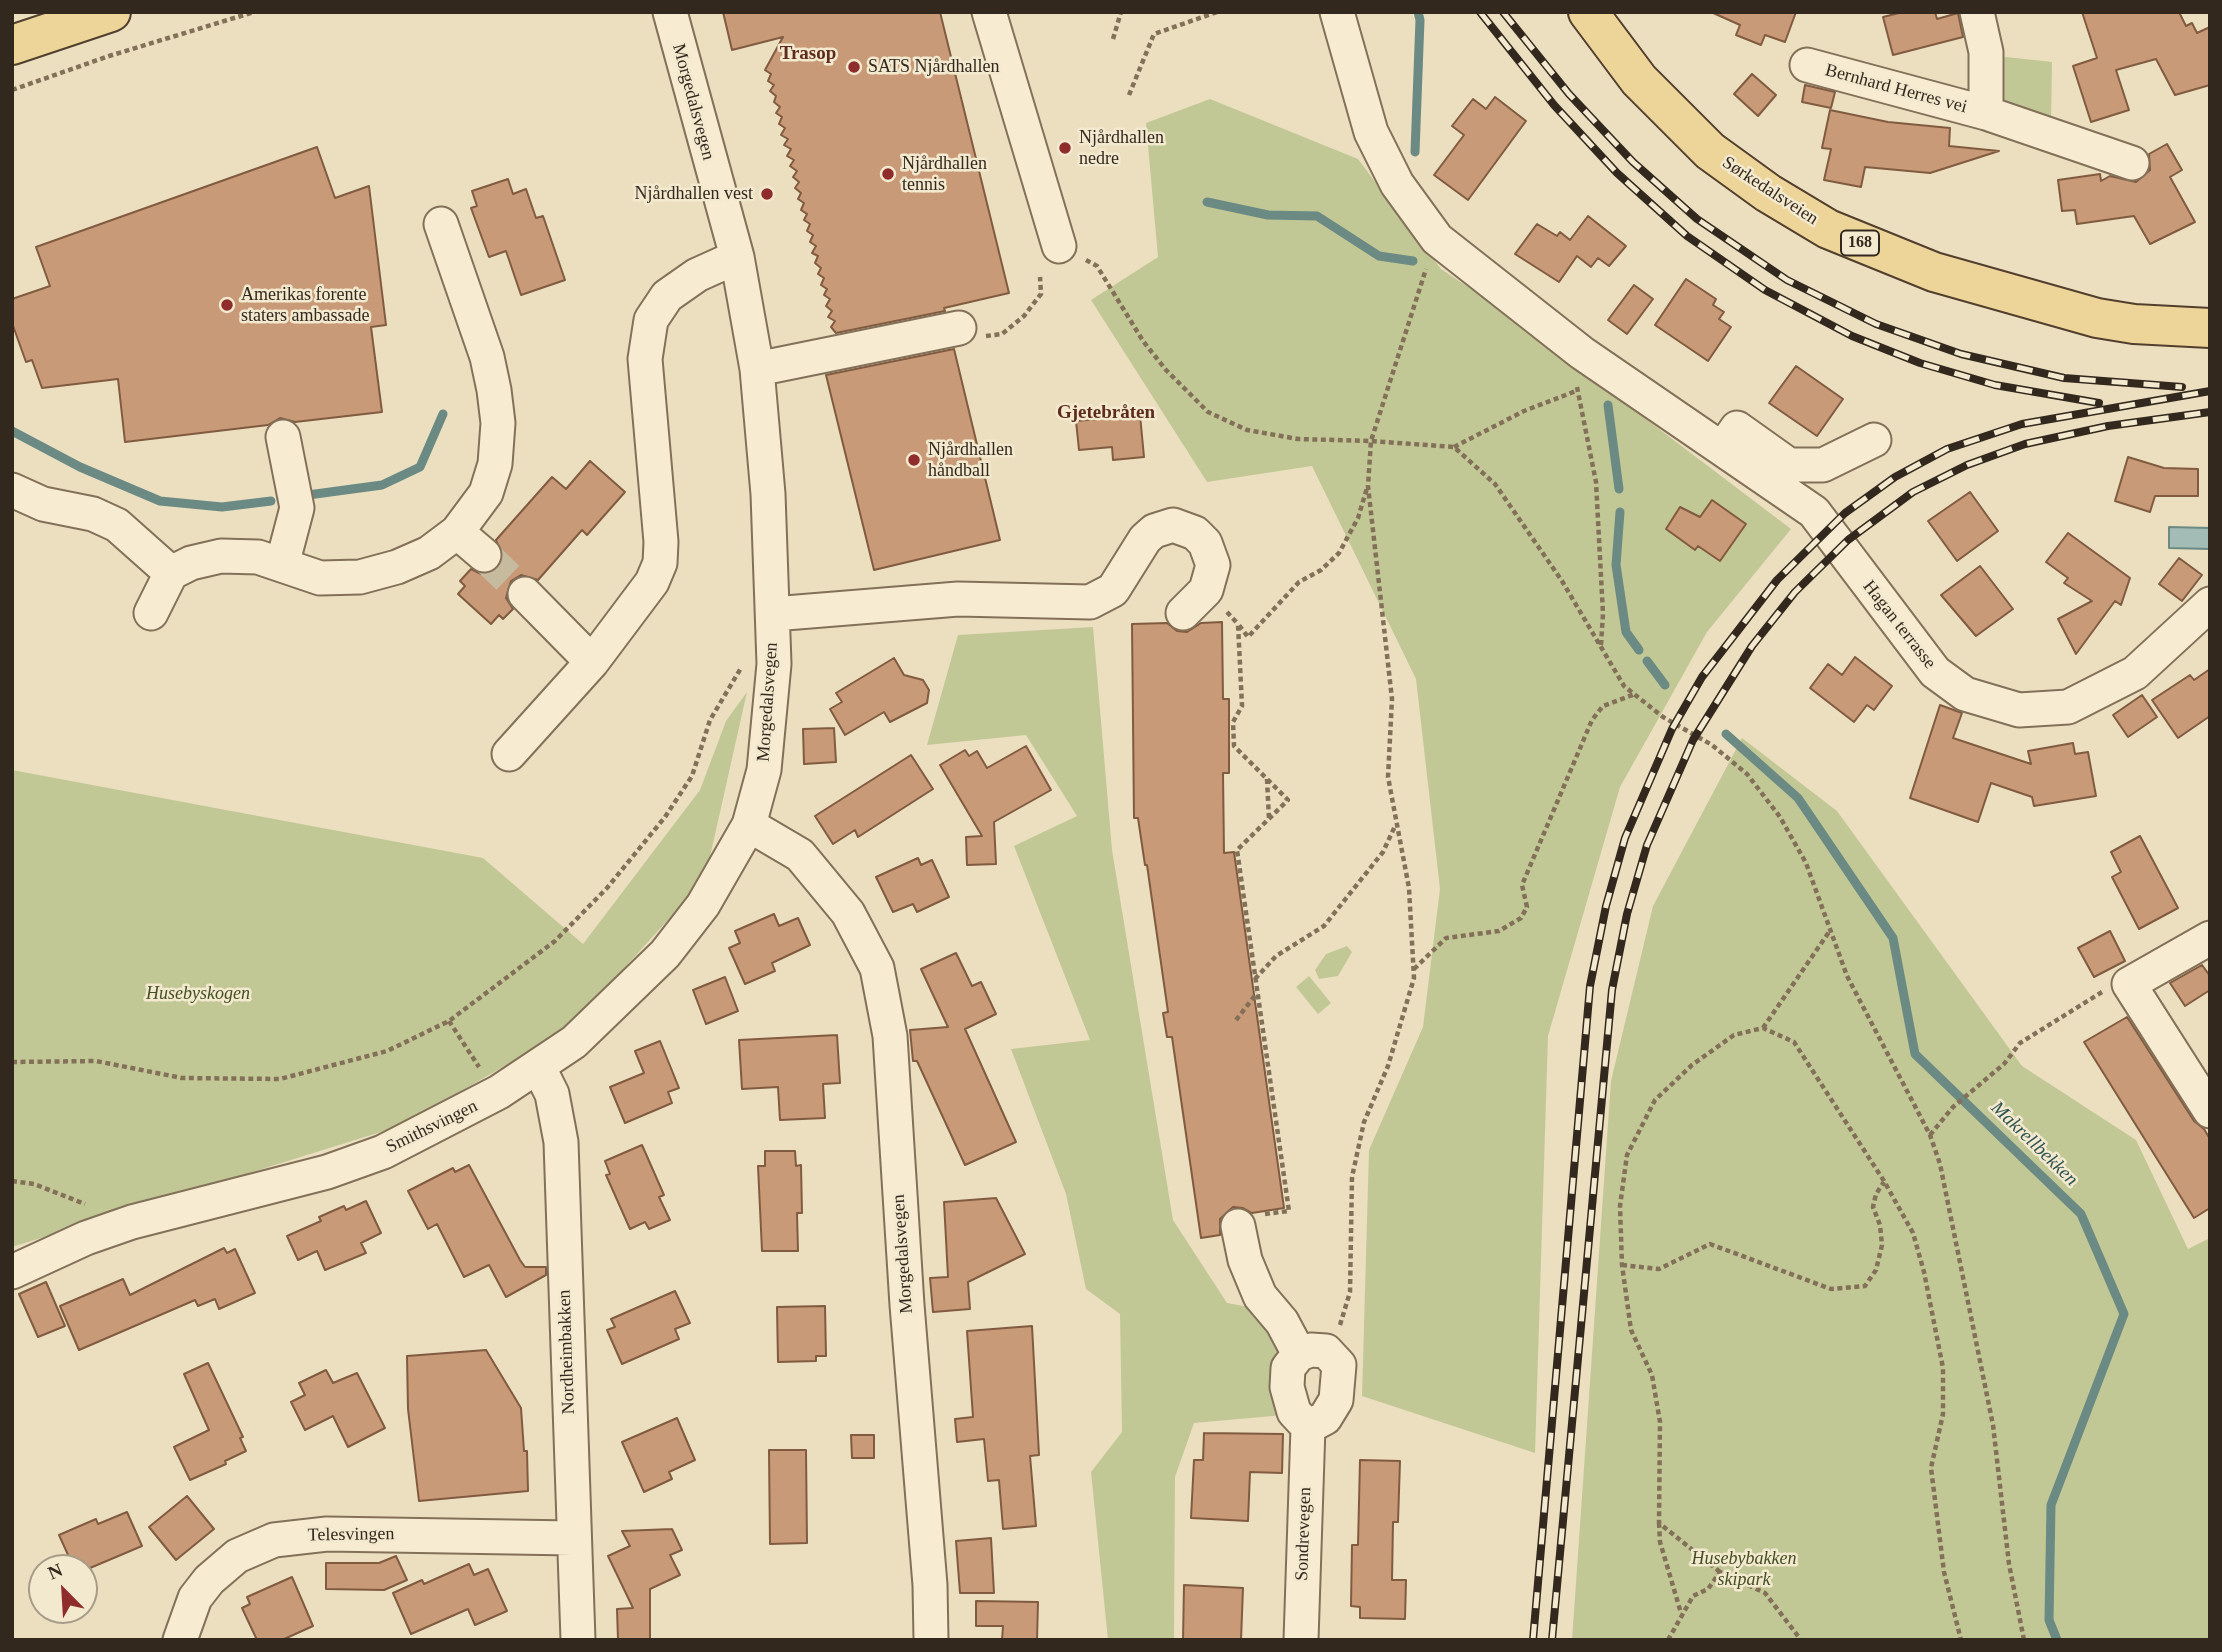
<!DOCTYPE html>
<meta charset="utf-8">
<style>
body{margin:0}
#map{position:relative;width:2222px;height:1652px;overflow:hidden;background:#ebdfc0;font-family:"Times New Roman",serif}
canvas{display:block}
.frame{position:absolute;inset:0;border:14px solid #33281d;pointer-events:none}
.north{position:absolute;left:28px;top:1554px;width:70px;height:70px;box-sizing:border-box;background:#f3e9cf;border:2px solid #a69c88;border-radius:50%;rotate:336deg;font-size:19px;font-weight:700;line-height:28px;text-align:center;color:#33281d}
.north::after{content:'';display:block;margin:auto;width:24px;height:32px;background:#8f2d2c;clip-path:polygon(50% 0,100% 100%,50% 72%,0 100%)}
</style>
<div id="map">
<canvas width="2222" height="1652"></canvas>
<div class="frame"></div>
<div class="north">N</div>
</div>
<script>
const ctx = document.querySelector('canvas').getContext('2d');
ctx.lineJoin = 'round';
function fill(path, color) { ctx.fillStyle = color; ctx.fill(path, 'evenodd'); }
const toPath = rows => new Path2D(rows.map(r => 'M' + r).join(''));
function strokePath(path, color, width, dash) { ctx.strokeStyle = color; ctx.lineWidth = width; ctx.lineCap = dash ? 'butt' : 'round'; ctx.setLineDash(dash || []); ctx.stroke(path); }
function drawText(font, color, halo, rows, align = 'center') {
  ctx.font = font + ' "Times New Roman",serif'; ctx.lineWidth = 5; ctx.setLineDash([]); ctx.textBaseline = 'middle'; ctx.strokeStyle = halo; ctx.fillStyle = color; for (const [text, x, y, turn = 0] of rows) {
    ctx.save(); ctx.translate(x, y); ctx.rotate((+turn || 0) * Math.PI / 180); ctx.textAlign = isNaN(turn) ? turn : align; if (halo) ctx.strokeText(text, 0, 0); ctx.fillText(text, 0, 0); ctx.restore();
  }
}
const green = toPath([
 [2006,57,2052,62,2051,122,2001,103,1997,61],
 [1210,99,1358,159,1441,269,1590,368,1634,410,1791,529,1707,632,1620,787,1548,1036,1535,1453,1362,1396,1369,1150,1423,1027,1440,889,1416,679,1312,466,1207,482,1091,300,1158,257,1146,123],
 [1093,627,1112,850,1173,1220,1227,1303,1298,1316,1284,1415,1194,1423,1175,1477,1174,1640,1108,1640,1091,1472,1122,1432,1120,1314,1086,1289,1066,1194,1011,1049,1090,1040,1014,846,1077,816,1026,735,927,745,958,635],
 [747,692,705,879,569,1029,400,1126,12,1247,12,770,483,858,583,944,700,790,726,721],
 [1742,738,1837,811,2022,1066,2136,1140,2188,1249,2210,1238,2210,1640,1572,1640,1611,1081,1653,906],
 [1347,946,1352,952,1338,976,1319,979,1315,970,1326,954],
 [1309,976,1331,1003,1318,1014,1296,987]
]);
const water = toPath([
 [2169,527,2210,528,2210,549,2169,548,2169,527]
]);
const stream = toPath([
 [1415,152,1420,20,1418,12],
 [1207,202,1268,215,1317,216,1379,256,1413,261],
 [1608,405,1619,489],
 [12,431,80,467,160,501,222,507,271,501],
 [308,495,382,485,420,467,443,414],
 [1620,512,1616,565,1626,632,1639,650],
 [1647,661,1665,685],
 [1726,734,1798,798,1893,938,1915,1054,2081,1214,2124,1314,2051,1505,2049,1620,2057,1640]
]);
const building = toPath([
 [723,12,940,12,1009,293,944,308,945,311,836,333,831,327,835,321,828,317,832,311,826,306,830,299,824,295,827,289,821,285,824,278,818,274,821,268,815,263,818,256,812,253,816,246,810,242,813,235,807,231,810,224,804,220,807,214,801,210,804,203,798,199,801,193,795,188,799,182,793,177,797,171,790,166,794,160,787,156,791,149,784,145,788,139,781,135,785,128,779,124,782,117,776,113,780,107,774,102,776,96,770,91,774,85,768,81,771,74,765,70,783,37,732,50,723,12],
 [1711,12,1796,12,1785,42,1765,35,1761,45,1736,35,1740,25,1711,12],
 [1903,12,1935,12,1937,19,1958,13,1963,37,1893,55,1883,17,1903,12],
 [2082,12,2179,12,2186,26,2192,23,2197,33,2210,27,2210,85,2175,95,2156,59,2116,70,2129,110,2091,122,2073,66,2097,58,2082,12],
 [1752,74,1776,95,1758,116,1734,94,1752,74],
 [1805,85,1835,92,1831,108,1802,102,1805,85],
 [1495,97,1526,121,1468,200,1434,175,1464,135,1452,126,1473,99,1486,109,1495,97],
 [1830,110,1888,122,1950,128,1949,146,1999,151,1930,173,1865,167,1861,187,1824,180,1831,149,1822,148,1830,110],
 [2167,144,2182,170,2170,177,2195,222,2150,244,2134,216,2077,224,2075,210,2062,211,2058,180,2100,174,2101,181,2110,176,2136,182,2150,170,2149,154,2167,144],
 [317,147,335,198,369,186,386,325,371,327,382,412,295,422,280,418,268,425,125,442,118,379,42,388,32,360,26,362,12,323,12,299,50,286,36,247,317,147],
 [508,179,513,194,526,189,536,218,543,216,565,280,521,295,506,251,489,257,471,208,477,206,472,191,508,179],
 [1588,216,1626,246,1609,266,1598,258,1591,267,1577,256,1559,282,1515,254,1537,224,1557,236,1560,232,1570,240,1588,216],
 [1686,279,1716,299,1713,305,1724,312,1719,319,1731,327,1708,361,1655,325,1686,279],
 [1634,285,1653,299,1627,334,1608,320,1634,285],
 [954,349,1000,540,874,570,826,375,954,349],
 [1796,366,1843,399,1817,436,1769,403,1796,366],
 [1120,409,1122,417,1140,415,1144,457,1113,460,1112,447,1079,450,1076,421,1098,419,1098,411,1120,409],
 [2128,457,2164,468,2198,469,2198,496,2155,496,2150,512,2115,501,2128,457],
 [590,461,625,492,587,535,582,530,538,580,521,575,511,581,506,598,513,609,503,619,499,615,491,624,458,594,465,586,460,581,471,569,481,574,498,568,503,558,496,540,552,477,566,489,590,461],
 [1970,492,1998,531,1957,561,1928,521,1970,492],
 [1712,500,1746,524,1720,561,1698,546,1695,550,1666,529,1680,507,1700,517,1712,500],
 [2068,533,2130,578,2121,605,2115,601,2076,654,2058,619,2092,601,2064,583,2068,578,2046,562,2068,533],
 [2179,558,2202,575,2182,601,2159,584,2179,558],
 [1980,566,2013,609,1976,636,1941,595,1980,566],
 [1222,622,1223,699,1229,699,1229,773,1223,773,1224,853,1234,852,1284,1208,1252,1213,1243,1208,1233,1207,1220,1219,1220,1235,1201,1238,1172,1037,1167,1037,1163,1013,1168,1012,1147,865,1145,865,1138,818,1134,818,1132,624,1167,623,1177,631,1187,632,1201,623,1222,622],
 [1855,657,1892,686,1874,710,1867,705,1854,722,1810,688,1828,664,1842,675,1855,657],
 [894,658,904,675,923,680,929,690,927,703,890,722,884,712,845,735,830,709,842,702,836,693,894,658],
 [2210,669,2210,716,2178,738,2152,700,2190,675,2194,680,2210,669],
 [2142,695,2157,717,2128,737,2113,715,2142,695],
 [1940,705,1962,713,1953,738,2031,764,2028,751,2073,743,2075,754,2088,752,2096,796,2034,806,2032,797,1991,783,1978,822,1910,798,1940,705],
 [834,728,836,762,804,764,803,729,834,728],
 [1026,746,1051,790,994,822,996,864,967,865,966,837,982,836,940,765,965,750,969,756,977,751,987,768,1026,746],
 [911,755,933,789,858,837,855,830,833,844,815,816,911,755],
 [2140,836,2178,908,2139,929,2112,877,2121,872,2111,852,2140,836],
 [918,858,921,865,932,860,949,897,917,912,913,904,893,912,876,877,918,858],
 [774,914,779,926,798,918,810,945,772,963,775,971,745,984,729,948,740,943,735,931,774,914],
 [2110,931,2125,961,2094,977,2078,948,2110,931],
 [956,953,972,986,981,982,996,1014,965,1029,1016,1142,965,1165,917,1061,913,1061,910,1030,948,1027,921,969,956,953],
 [2202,965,2210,976,2210,990,2185,1006,2170,983,2202,965],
 [725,977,738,1011,706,1024,693,990,725,977],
 [2127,1017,2194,1121,2204,1129,2210,1139,2210,1208,2194,1218,2084,1042,2127,1017],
 [837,1035,840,1083,823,1084,825,1118,780,1120,778,1087,742,1089,739,1040,837,1035],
 [660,1041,679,1088,668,1092,672,1103,625,1123,610,1087,644,1073,635,1051,660,1041],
 [642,1145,664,1195,659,1197,670,1220,649,1229,645,1222,630,1229,606,1175,610,1174,605,1161,642,1145],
 [765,1151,795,1151,796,1166,801,1165,802,1213,797,1213,798,1251,762,1251,758,1166,765,1166,765,1151],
 [469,1165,520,1260,525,1267,546,1267,546,1275,506,1297,489,1265,464,1277,437,1224,428,1229,408,1191,453,1168,455,1172,469,1165],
 [996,1198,1025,1254,968,1282,970,1309,933,1312,930,1278,948,1277,944,1202,996,1198],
 [366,1201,381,1233,361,1243,366,1253,325,1270,317,1251,298,1260,287,1236,321,1221,319,1217,344,1206,346,1210,366,1201],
 [224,1248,227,1253,235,1249,255,1293,219,1309,215,1299,198,1306,195,1300,79,1350,60,1306,123,1279,130,1295,224,1248],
 [46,1282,65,1326,38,1337,19,1294,46,1282],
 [675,1291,690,1323,675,1329,679,1339,622,1364,607,1330,615,1327,611,1319,675,1291],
 [825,1306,826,1356,816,1356,816,1361,778,1362,777,1307,825,1306],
 [1032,1326,1039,1455,1030,1456,1036,1526,1003,1529,999,1480,988,1481,984,1439,957,1442,955,1419,973,1417,967,1331,1032,1326],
 [486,1350,521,1408,524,1451,527,1451,528,1491,419,1501,408,1409,407,1356,486,1350],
 [208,1363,243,1437,240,1438,246,1451,225,1461,226,1464,190,1480,174,1447,209,1430,184,1374,208,1363],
 [326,1370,333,1383,357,1373,385,1428,348,1447,333,1416,305,1430,291,1402,305,1395,299,1383,326,1370],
 [677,1418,695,1460,669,1472,672,1479,644,1492,622,1442,677,1418],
 [1204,1433,1283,1434,1282,1473,1250,1472,1248,1521,1191,1518,1194,1460,1203,1460,1204,1433],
 [851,1435,874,1435,874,1458,852,1458,851,1435],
 [769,1450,806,1450,807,1543,770,1544,769,1450],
 [1360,1460,1400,1461,1398,1522,1393,1522,1392,1580,1406,1580,1405,1619,1360,1618,1360,1607,1351,1606,1352,1545,1358,1545,1360,1460],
 [187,1496,214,1529,176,1560,149,1527,187,1496],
 [127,1512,142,1546,90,1568,74,1568,59,1535,96,1519,98,1524,127,1512],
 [672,1529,682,1550,670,1555,680,1575,650,1589,650,1640,618,1640,617,1609,633,1608,608,1556,630,1546,622,1531,672,1529],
 [991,1538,994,1593,960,1593,956,1541,991,1538],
 [396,1556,407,1580,384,1590,326,1589,326,1563,379,1563,396,1556],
 [469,1564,474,1575,488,1569,507,1611,475,1625,468,1609,411,1634,393,1593,422,1580,424,1584,469,1564],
 [292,1577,313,1626,282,1640,257,1640,242,1608,250,1604,247,1597,292,1577],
 [1184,1585,1243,1588,1241,1640,1183,1640,1184,1585],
 [976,1601,1038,1602,1037,1640,1002,1640,1003,1626,976,1626,976,1601]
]);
const minorTunnel = toPath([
 [484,555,525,594]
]);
const path = toPath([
 [1113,39,1121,12],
 [12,90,109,56,254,12],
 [1129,95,1154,34,1217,12],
 [1086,260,1097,266,1143,341,1166,370,1208,412,1247,430,1298,439,1371,441,1454,447,1495,484,1562,581,1624,686,1663,717,1712,745,1747,774,1780,817,1806,863,1847,976,1930,1135,1940,1164,1993,1425,2009,1564,2024,1640],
 [986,336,1002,334,1024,316,1041,294,1040,277],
 [1577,387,1596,482,1603,614,1601,645],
 [1454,447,1524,411,1576,391],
 [1227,612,1238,624],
 [1267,779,1269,819],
 [1414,969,1446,938,1499,931,1521,918,1527,907,1522,885,1592,720,1603,706,1635,694],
 [1255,979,1276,956,1324,926,1383,852,1395,826],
 [1236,1020,1257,993],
 [449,1021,479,1067],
 [1763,1028,1829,932],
 [12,1062,96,1061,182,1078,280,1079,387,1051,449,1021,555,941,607,888,665,817,692,776,710,720,741,668],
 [1930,1135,1953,1107,2004,1064,2020,1043,2102,992],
 [12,1181,34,1184,85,1204],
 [1265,1214,1289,1211,1237,850,1288,800,1234,746,1233,722,1242,706,1238,624,1248,637,1299,582,1321,570,1339,553,1358,518,1367,488],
 [1622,1265,1659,1269,1710,1244,1831,1289,1865,1286,1876,1270,1882,1245,1880,1225,1873,1207,1876,1194,1884,1182],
 [1340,1325,1350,1292,1352,1177,1364,1122,1388,1066,1414,978,1409,888,1388,777,1392,699,1368,486,1371,441,1426,269],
 [1659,1523,1660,1542,1681,1613],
 [1720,1572,1659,1523,1660,1422,1652,1375,1631,1330,1622,1265,1620,1206,1627,1155,1655,1100,1692,1065,1734,1035,1763,1028,1794,1042,1884,1181,1913,1233,1924,1272,1943,1368,1943,1414,1931,1468,1944,1572,1961,1640],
 [1668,1640,1693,1596,1708,1589,1720,1572,1765,1593,1801,1640]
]);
const minor = toPath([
 [670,12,737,257,757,369,768,494,774,664,764,770,749,825,800,855,848,913,877,968,890,1036,907,1305,930,1585,931,1640],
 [989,12,1059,246],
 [1337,12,1371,132,1397,184,1437,239,1582,353,1814,512,1935,672,1965,694,2019,710,2068,707,2135,673,2210,604],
 [1977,12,1986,52,1986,113],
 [1807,65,1986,113,2132,163],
 [757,369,959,328],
 [1723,448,1737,428,1789,465,1823,465,1874,440],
 [12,490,43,504,93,514,117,525,171,573],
 [457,532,484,555],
 [282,565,297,508,283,437],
 [525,594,592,662],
 [151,613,171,573,191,563,221,556,258,557,320,578,360,577,397,567,429,553,457,532,486,493,495,464,498,423,494,390,487,357,441,224],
 [773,614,958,599,1090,602,1113,590,1145,539,1154,531,1173,525,1195,533,1205,543,1213,565,1206,590,1183,613],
 [509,754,592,662,652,582,660,563,661,542,645,359,651,320,667,296,697,275,737,257],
 [2210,938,2129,984,2210,1111],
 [539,1068,552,1094,561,1142,578,1640],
 [1238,1226,1245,1260,1260,1296,1282,1322,1299,1354],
 [12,1272,86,1238,132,1222,327,1172,383,1152,499,1092,574,1042,665,954,703,905,749,825],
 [180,1640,195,1598,209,1580,237,1556,274,1540,327,1534,573,1538],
 [1301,1640,1308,1427,1294,1412,1287,1387,1288,1368,1299,1354,1311,1350,1326,1351,1339,1365,1336,1400,1325,1418,1308,1427]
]);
const major = toPath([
 [1588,12,1639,80,1710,151,1768,193,1828,229,1934,272,2097,318,2134,324,2210,328],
 [12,45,111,12]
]);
const rail = toPath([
 [1480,12,1554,105,1617,173,1687,236,1765,290,1852,336,1920,363,1995,385,2099,403],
 [1503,12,1569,94,1633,162,1697,219,1787,280,1876,324,1961,354,2064,378,2182,387],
 [1533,1640,1590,986,1606,906,1625,838,1672,729,1702,677,1777,580,1845,513,1895,477,1947,449,2022,424,2210,391],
 [1552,1640,1612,990,1627,914,1647,845,1693,740,1752,646,1795,592,1848,540,1913,492,1967,465,2025,444,2108,426,2210,412]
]);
const markers = [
 [854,67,7,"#8f2d2c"],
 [1065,148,7,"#8f2d2c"],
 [888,174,7,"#8f2d2c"],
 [767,194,7,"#8f2d2c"],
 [227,305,7,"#8f2d2c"],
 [914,460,7,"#8f2d2c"]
];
const shields = [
 [1860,243,38]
];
const shieldNames = [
 ["168",1860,243]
];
const poiNames = [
 ["SATS Njårdhallen",868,67],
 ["Njårdhallen",1079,138],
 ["nedre",1079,159],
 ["Njårdhallen",902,164],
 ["tennis",902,185],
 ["Njårdhallen vest",753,194,"right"],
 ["Amerikas forente",241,295],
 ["staters ambassade",241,316],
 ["Njårdhallen",928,450],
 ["håndball",928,471]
];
const streetNames = [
 ["Bernhard Herres vei",1896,89,15],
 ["Morgedalsvegen",693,102,75],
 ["Sørkedalsveien",1770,191,33],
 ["Hagan terrasse",1899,625,52],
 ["Morgedalsvegen",768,702,-86],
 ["Smithsvingen",432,1127,-26],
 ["Morgedalsvegen",903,1254,-94],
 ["Nordheimbakken",567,1352,-92],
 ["Sondrevegen",1304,1534,-88],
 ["Telesvingen",351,1535,-1]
];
const parkNames = [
 ["Husebyskogen",198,994],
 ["Husebybakken",1744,1559],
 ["skipark",1744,1580]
];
const neighbourhoodNames = [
 ["Trasop",808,54],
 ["Gjetebråten",1106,413]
];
const waterNames = [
 ["Makrellbekken",2034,1144,44]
];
fill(green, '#c2c895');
fill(water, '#a3bdb6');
strokePath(water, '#6a8a83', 2);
strokePath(stream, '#6a8a83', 9);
fill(building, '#c89a77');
strokePath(building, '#815b40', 2);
strokePath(minorTunnel, '#c6ba9f', 33, [33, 17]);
strokePath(minor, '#837059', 37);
strokePath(major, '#513e2d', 42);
strokePath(path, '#837059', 4.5, [5, 3.5]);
strokePath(minor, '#f7ecd2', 33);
strokePath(major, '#edd498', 38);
strokePath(rail, '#33281d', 8);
strokePath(rail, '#f3e9cf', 5, [16]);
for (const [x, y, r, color] of markers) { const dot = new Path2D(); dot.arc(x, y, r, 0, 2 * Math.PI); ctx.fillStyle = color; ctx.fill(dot); strokePath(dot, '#f3e9cf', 2.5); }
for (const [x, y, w] of shields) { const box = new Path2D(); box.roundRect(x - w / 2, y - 12.5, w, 25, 5); ctx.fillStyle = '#f3e9cf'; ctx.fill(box); strokePath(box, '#33281d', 2); }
drawText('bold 16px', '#33281d', null, shieldNames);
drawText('18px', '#33281d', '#f3e9cf', poiNames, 'left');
drawText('18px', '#33281d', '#f3e9cf', streetNames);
drawText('italic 18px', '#434f24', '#f3e9cf', parkNames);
drawText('bold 19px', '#5e2c1e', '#f3e9cf', neighbourhoodNames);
drawText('italic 19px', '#2c5251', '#f3e9cf', waterNames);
</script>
